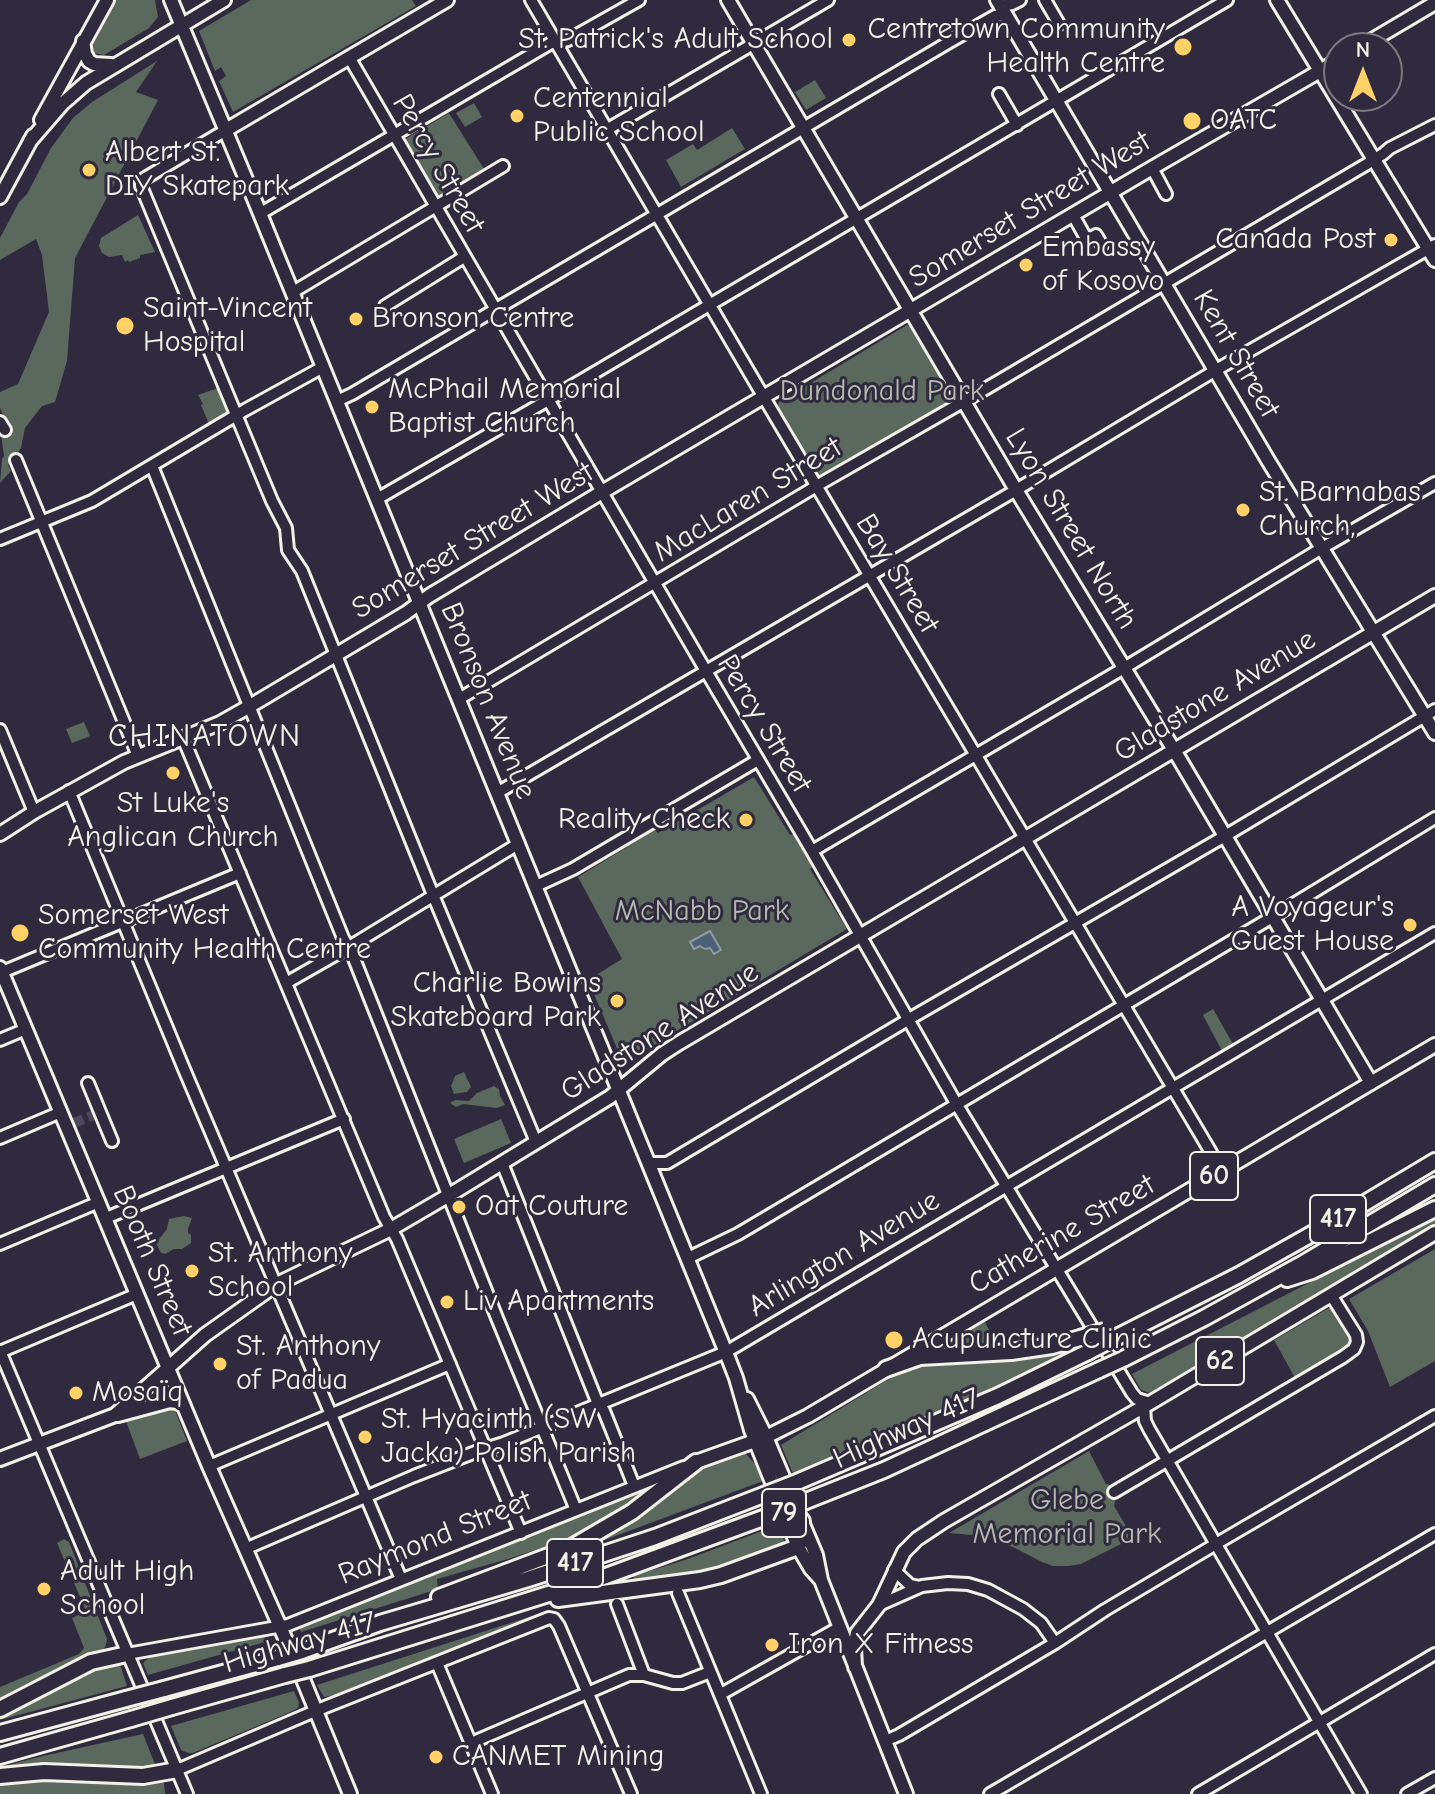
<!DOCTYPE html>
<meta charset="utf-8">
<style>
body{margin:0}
#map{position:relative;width:1435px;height:1794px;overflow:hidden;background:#2f2a3d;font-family:"Comic Neue",sans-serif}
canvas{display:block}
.north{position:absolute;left:1323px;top:32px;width:80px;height:80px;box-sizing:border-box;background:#2f2a3d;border:2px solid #7e7a81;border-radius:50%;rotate:0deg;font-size:22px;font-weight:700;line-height:32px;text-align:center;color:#f4f1e8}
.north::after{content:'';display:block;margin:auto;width:28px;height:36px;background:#ffd166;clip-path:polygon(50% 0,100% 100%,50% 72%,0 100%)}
</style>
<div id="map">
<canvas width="1435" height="1794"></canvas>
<div class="north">N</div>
</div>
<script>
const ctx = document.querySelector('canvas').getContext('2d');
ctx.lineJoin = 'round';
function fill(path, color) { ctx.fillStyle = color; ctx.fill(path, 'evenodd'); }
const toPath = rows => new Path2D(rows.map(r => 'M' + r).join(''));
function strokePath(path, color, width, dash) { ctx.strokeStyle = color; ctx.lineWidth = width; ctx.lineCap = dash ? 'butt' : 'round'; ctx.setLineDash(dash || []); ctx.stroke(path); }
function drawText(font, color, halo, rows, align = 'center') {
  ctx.font = font + ' "Comic Neue",sans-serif'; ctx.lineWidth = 6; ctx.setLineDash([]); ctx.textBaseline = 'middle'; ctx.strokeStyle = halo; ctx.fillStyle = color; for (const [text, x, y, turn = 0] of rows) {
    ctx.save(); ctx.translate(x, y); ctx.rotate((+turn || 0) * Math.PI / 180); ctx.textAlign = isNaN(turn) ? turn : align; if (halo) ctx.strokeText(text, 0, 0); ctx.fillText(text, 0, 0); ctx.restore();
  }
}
const green = toPath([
 [116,0,155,0,158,17,149,28,104,55,94,53,89,47,91,39],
 [251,0,412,0,416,6,233,112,219,81,226,76,221,67,215,71,199,31],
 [157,61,136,92,158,100,75,258,67,361,55,402,42,406,25,428,21,448,8,465,11,471,0,483,2,459,4,456,1,434,8,426,0,408,0,392,18,384,49,312,42,255,36,239,0,260,0,238,19,202,27,194,51,148,73,118,92,102],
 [815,80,826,98,806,110,795,92],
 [474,103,482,117,465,127,456,113],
 [449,113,484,169,439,196,404,140],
 [732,128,745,149,681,187,666,160,693,144,697,150],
 [138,215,155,252,140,255,140,258,129,262,128,260,125,262,122,255,109,257,102,253,99,246,101,238],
 [907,325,913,328,955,398,954,401,821,478,818,476,779,409,778,405,779,402],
 [218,388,227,412,209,424,201,405,203,404,198,395],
 [84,722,90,736,72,743,66,729],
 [754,777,790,835,793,834,812,867,810,869,847,929,663,1039,632,1061,627,1062,622,1060,588,980,622,959,578,877,655,830,658,833],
 [1213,1009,1233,1044,1222,1051,1203,1015],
 [464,1072,471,1087,467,1092,454,1094,451,1086,455,1076],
 [494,1086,499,1089,500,1096,505,1105,497,1108,463,1104,456,1107,450,1103,455,1100,469,1101,477,1093],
 [501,1119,511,1143,464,1163,454,1139],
 [184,1216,192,1218,188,1229,188,1233,191,1235,191,1243,182,1249,174,1249,165,1254,161,1253,156,1243,167,1229,169,1219],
 [1435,1218,1435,1227,1149,1393,1141,1390,1132,1374],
 [1435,1249,1435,1361,1390,1387,1368,1331,1349,1299],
 [1329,1308,1337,1311,1348,1331,1352,1341,1346,1349,1295,1378,1274,1340],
 [985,1322,998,1347,926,1352],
 [1081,1340,1086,1349,794,1476,781,1445,923,1358],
 [172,1403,187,1441,140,1459,126,1421],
 [1089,1451,1106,1484,1110,1485,1116,1498,1114,1506,1133,1538,1081,1564,1069,1566,1053,1566,1042,1562,1015,1548,997,1541,971,1535,949,1533],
 [745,1453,755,1464,763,1481,586,1547,691,1473],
 [657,1481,659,1484,609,1518,565,1540,508,1559,437,1579,438,1589,301,1632,299,1627],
 [778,1525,785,1543,734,1563,684,1576,634,1580,633,1576,685,1560],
 [64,1539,69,1542,107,1639,106,1645,101,1654,0,1705,0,1687,79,1654,84,1648,72,1618,86,1611,57,1543],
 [532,1616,530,1620,336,1695,324,1697,317,1685],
 [264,1634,272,1640,148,1675,143,1663,150,1657,154,1656],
 [107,1664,118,1665,121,1667,127,1686,0,1720,0,1714,74,1676],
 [294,1691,299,1703,298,1708,288,1713,193,1753,188,1753,181,1750,171,1726],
 [143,1734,156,1767,137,1770,0,1770,0,1767,43,1756],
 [41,1778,159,1780,164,1783,165,1794,0,1794,0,1782]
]);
const water = toPath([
 [710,931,721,950,714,954,710,948,705,949,700,946,694,949,690,942,710,931]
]);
const minorTunnel = toPath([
 [74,1123,101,1112]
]);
const minor = toPath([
 [531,0,759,389,1222,1171],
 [1045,0,1059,24],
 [1000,6,1012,4,1020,0],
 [349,57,706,671,812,851,957,1105,1132,1393,1137,1399,1150,1403],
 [999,94,1017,125],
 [608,129,828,0],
 [226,130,147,177,141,181,141,186,272,501,286,528,288,550,302,571,433,895,536,1142],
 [1152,168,1166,194],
 [261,213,551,43,568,40,639,0],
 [1073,215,1087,240,1096,235,1102,245],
 [293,292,503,166],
 [385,306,464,257],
 [337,401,352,394,951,41,995,16,1005,15],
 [0,422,5,430],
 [16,460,138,756],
 [152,466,343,938,353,956,497,1318,576,1510],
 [377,499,543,403,1227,0],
 [0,539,92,501,245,410,323,367],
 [459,699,825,481,975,395,1367,164,1383,154,1390,148,1435,125],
 [0,730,34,812],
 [183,738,384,1217,397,1239,521,1533],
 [69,791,184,1069,401,1579],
 [497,793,1011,493,1216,370,1435,245],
 [812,851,1124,668,1322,548,1435,483],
 [536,886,573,869,758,760],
 [2,972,240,873],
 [286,983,349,947,518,844],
 [0,1040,26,1029],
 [88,1083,112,1141],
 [0,1138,61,1112],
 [502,1163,596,1399,604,1411,634,1486],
 [649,1163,667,1163,916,1015,1225,836,1435,710],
 [106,1218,344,1119],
 [0,1244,99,1202],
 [688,1258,738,1234,1264,922,1435,818],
 [0,1351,187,1794],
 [0,1352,137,1294],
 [1144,1406,1145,1421,1149,1429,1361,1794],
 [209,1466,450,1364],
 [1114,1492,1343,1357,1354,1349,1357,1342,1356,1335,1331,1295],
 [245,1549,414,1476,478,1451,504,1443,726,1352,1435,933],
 [894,1570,910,1585,919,1587],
 [678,1593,761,1794],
 [617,1604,644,1675],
 [879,1605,922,1586,948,1583,968,1584,988,1590,1023,1609,1041,1623,1055,1643],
 [127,1654,288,1625,684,1467],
 [437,1663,492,1794],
 [721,1694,840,1627],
 [885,1741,899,1735,1055,1643,1105,1610,1226,1538,1435,1416],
 [471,1743,629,1675,644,1675,673,1683,682,1683,710,1672],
 [177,1770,315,1711,549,1618,554,1619,559,1626,631,1794],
 [990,1794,1435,1534],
 [1198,1794,1435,1654],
 [1407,1794,1435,1778]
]);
const major = toPath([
 [171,0,250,189,729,1360,736,1378,751,1430,798,1547,811,1569,821,1580],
 [728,0,1016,490,1180,760,1371,1083],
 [997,0,1269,462,1435,733],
 [1277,0,1435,260],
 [83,41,85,54,89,61,94,64,111,65],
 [1359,48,1435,3],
 [41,120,107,0],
 [226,130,447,0],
 [30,141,62,104,86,83,224,0],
 [0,197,33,136],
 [0,834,34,812,124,762,220,723,250,706,406,613,429,596,597,495,1152,168,1339,60],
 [0,968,209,1466,300,1672,350,1794],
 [747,1399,766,1437,816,1555,821,1580,906,1794],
 [118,1415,170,1401,177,1402,184,1406],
 [0,1459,115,1415,205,1335,277,1284,391,1229,456,1191,610,1097,662,1054,679,1043,1435,596],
 [696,1462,766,1437,808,1416,1435,1045],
 [855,1667,854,1647,857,1633,879,1605,904,1552,917,1539,944,1521,1150,1403,1435,1233]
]);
const highway = toPath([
 [1287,1279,1312,1271,1435,1209],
 [1111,1340,1239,1275,1333,1222,1435,1161],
 [1123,1359,1204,1318,1300,1265,1435,1185],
 [886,1369,920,1357,1011,1352,1052,1346,1080,1338],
 [797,1482,998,1396,1088,1352],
 [806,1501,884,1470,1099,1370],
 [439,1597,572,1547,632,1512,696,1462],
 [558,1599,700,1580,721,1575,798,1547,802,1537,802,1521],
 [302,1651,380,1623,528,1579,655,1537,766,1494],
 [309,1669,606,1576,774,1514],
 [164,1689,278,1658],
 [172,1707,285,1675],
 [0,1709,91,1662,127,1654],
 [0,1733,126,1699],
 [0,1756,131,1719],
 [0,1776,44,1772,143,1776,177,1770]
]);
const highwayBridge = toPath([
 [1080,1338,1105,1331],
 [1088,1352,1111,1340],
 [1099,1370,1123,1359],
 [766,1494,797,1482],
 [774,1514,806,1501],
 [278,1658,302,1651],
 [285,1675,309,1669],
 [126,1699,164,1689],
 [131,1719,172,1707]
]);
const markers = [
 [849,40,8,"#ffd166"],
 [1183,47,10,"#ffd166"],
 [517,116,8,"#ffd166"],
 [1192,121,10,"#ffd166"],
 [89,170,8,"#ffd166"],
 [1391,240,8,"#ffd166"],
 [1026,265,8,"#ffd166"],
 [356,319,8,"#ffd166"],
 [125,326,10,"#ffd166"],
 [372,407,8,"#ffd166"],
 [1243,510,8,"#ffd166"],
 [173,773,8,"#ffd166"],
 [746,820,8,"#ffd166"],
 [1410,925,8,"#ffd166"],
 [20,933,10,"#ffd166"],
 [617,1001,8,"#ffd166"],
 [459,1207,8,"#ffd166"],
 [192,1271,8,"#ffd166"],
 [447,1302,8,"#ffd166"],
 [894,1340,10,"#ffd166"],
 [220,1364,8,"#ffd166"],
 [76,1393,8,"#ffd166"],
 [365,1437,8,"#ffd166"],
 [44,1589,8,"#ffd166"],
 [772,1645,8,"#ffd166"],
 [436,1757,8,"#ffd166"]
];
const shields = [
 [1214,1176,48],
 [1338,1219,56],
 [1220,1361,48],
 [784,1513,44],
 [575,1563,56]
];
const shieldNames = [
 ["60",1214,1176],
 ["417",1338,1219],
 ["62",1220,1361],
 ["79",784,1513],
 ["417",575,1563]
];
const poiNames = [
 ["Centretown Community",1165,30,"right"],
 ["Health Centre",1165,64,"right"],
 ["St. Patrick's Adult School",833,40,"right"],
 ["Centennial",533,99],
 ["Public School",533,133],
 ["OATC",1210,121],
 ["Albert St.",105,153],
 ["DIY Skatepark",105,187],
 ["Canada Post",1375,240,"right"],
 ["Embassy",1042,248],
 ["of Kosovo",1042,282],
 ["Saint-Vincent",143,309],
 ["Hospital",143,343],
 ["Bronson Centre",372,319],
 ["McPhail Memorial",388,390],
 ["Baptist Church",388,424],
 ["St. Barnabas",1259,493],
 ["Church,",1259,527],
 ["St Luke's",173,804,"center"],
 ["Anglican Church",173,838,"center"],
 ["Reality Check",730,820,"right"],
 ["A Voyageur's",1394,908,"right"],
 ["Guest House",1394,942,"right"],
 ["Somerset West",38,916],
 ["Community Health Centre",38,950],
 ["Charlie Bowins",601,984,"right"],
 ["Skateboard Park",601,1018,"right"],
 ["Oat Couture",475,1207],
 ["St. Anthony",208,1254],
 ["School",208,1288],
 ["Liv Apartments",463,1302],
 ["Acupuncture Clinic",912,1340],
 ["St. Anthony",236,1347],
 ["of Padua",236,1381],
 ["Mosaïq",92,1393],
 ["St. Hyacinth (SW",381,1420],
 ["Jacka) Polish Parish",381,1454],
 ["Adult High",60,1572],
 ["School",60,1606],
 ["Iron X Fitness",788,1645],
 ["CANMET Mining",452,1757]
];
const streetNames = [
 ["Percy Street",438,164,60],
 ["Somerset Street West",1030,210,-31],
 ["Kent Street",1236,354,60],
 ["MacLaren Street",748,500,-31],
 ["Lyon Street North",1071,529,59],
 ["Somerset Street West",473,541,-31],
 ["Bay Street",897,574,59],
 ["Gladstone Avenue",1215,696,-31],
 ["Bronson Avenue",488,701,68],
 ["Percy Street",764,724,59],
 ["Gladstone Avenue",660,1032,-33],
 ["Catherine Street",1062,1235,-30],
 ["Arlington Avenue",844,1254,-31],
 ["Booth Street",152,1261,67],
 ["Highway 417",907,1429,-24],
 ["Raymond Street",435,1538,-22],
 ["Highway 417",300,1643,-16]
];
const parkNames = [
 ["Dundonald Park",882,392],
 ["McNabb Park",702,912],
 ["Glebe",1067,1501],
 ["Memorial Park",1067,1535]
];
const neighbourhoodNames = [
 ["CHINATOWN",205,737]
];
fill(green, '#5b685d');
fill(water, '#4c6077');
strokePath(water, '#8f9aa4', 2);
strokePath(minorTunnel, '#4d4857', 10, [10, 5]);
strokePath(minor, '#f4f1e8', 16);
strokePath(major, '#f4f1e8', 18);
strokePath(highway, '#f4f1e8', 20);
strokePath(minor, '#2f2a3d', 10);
strokePath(major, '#2f2a3d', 12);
strokePath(highway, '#2f2a3d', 14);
strokePath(highwayBridge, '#f4f1e8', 20, []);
strokePath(highwayBridge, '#2f2a3d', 14);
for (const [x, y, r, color] of markers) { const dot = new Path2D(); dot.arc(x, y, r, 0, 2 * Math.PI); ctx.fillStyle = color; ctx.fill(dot); strokePath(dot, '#2f2a3d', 3); }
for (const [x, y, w] of shields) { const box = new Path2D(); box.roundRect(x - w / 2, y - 24, w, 48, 6); ctx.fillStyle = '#2f2a3d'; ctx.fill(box); strokePath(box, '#f4f1e8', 2); }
drawText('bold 28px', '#f4f1e8', null, shieldNames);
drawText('30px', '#f4f1e8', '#2f2a3d', poiNames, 'left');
drawText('30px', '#f4f1e8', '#2f2a3d', streetNames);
drawText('30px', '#b7bab0', '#2f2a3d', parkNames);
ctx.letterSpacing = '2px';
drawText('32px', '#f4f1e8', '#2f2a3d', neighbourhoodNames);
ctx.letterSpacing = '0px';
</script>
